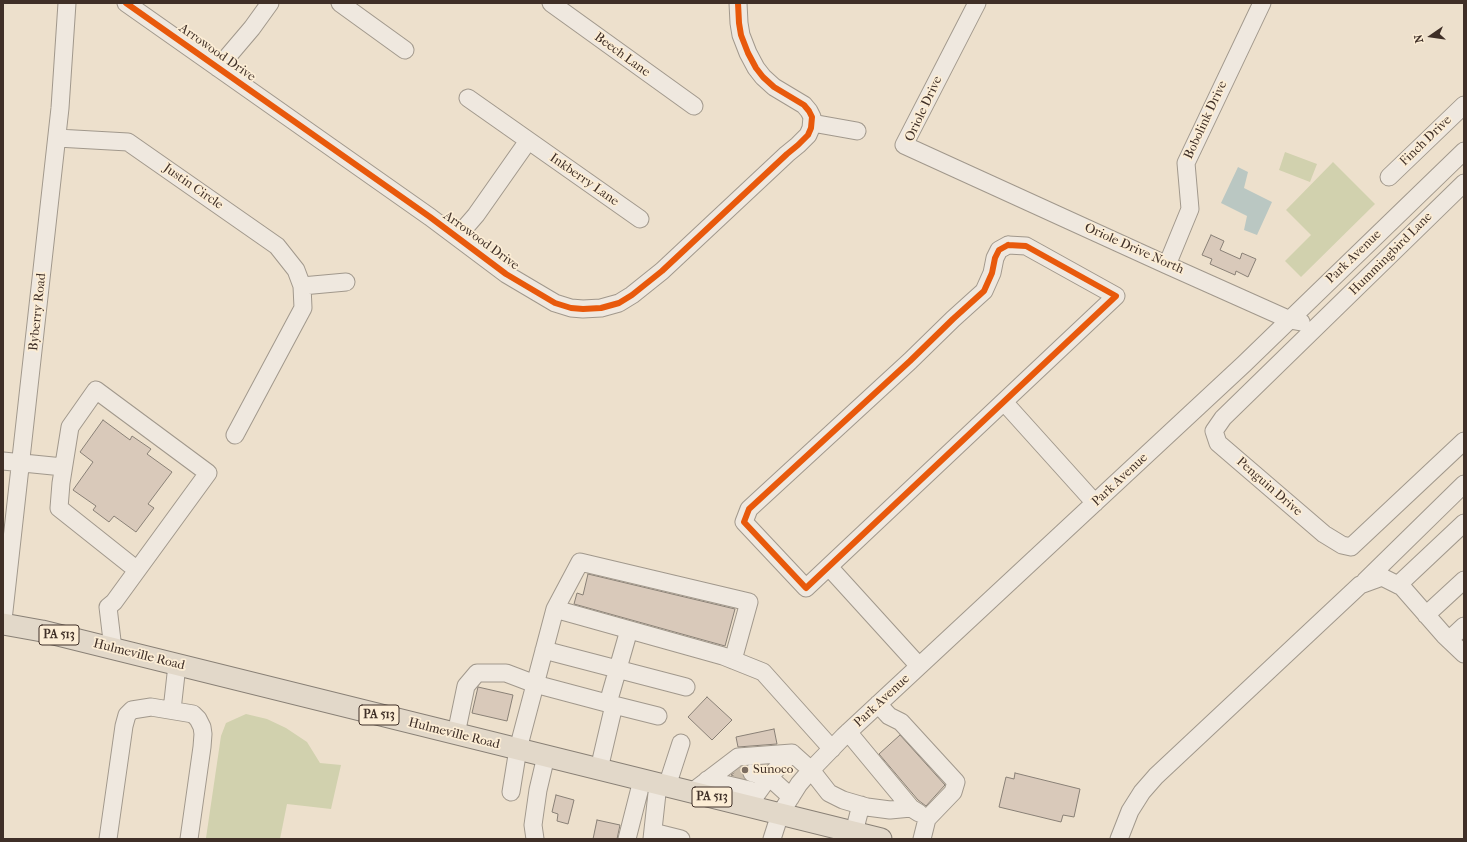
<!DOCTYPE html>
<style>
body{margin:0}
#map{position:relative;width:1467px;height:842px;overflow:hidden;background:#ede0cc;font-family:"IM FELL French Canon",serif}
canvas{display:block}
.frame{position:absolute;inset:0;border:4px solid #3f2f27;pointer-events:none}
.north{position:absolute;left:1411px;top:16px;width:40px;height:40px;-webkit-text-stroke:3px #fcedd5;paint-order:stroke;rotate:257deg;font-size:11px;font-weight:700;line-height:16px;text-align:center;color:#3f2f27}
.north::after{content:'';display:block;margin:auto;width:14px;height:18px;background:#3f2f27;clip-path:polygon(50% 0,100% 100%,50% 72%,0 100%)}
</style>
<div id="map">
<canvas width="1467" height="842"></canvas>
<div class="frame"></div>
<div class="north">N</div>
</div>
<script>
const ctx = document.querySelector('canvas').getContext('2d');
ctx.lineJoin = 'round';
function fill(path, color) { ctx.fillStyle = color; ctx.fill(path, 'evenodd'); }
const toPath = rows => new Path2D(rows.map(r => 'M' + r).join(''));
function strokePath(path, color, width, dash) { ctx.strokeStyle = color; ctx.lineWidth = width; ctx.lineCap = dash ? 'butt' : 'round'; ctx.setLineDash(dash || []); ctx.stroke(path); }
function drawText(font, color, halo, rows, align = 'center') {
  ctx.font = font + ' "IM FELL French Canon",serif'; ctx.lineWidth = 3.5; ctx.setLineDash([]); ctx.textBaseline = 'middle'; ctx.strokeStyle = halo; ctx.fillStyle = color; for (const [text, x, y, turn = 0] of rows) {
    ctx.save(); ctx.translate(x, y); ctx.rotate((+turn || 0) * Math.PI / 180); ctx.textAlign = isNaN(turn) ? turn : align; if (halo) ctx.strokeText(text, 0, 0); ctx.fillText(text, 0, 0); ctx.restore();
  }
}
const green = toPath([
 [1285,152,1317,164,1310,182,1279,170],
 [1333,162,1375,204,1301,277,1285,261,1311,235,1286,210],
 [246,714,267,719,286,728,307,742,320,763,341,765,331,809,287,804,280,839,206,838,221,736,226,723]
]);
const water = toPath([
 [1238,167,1248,172,1244,188,1272,202,1257,235,1244,230,1247,216,1221,203]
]);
const building = toPath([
 [1211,235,1224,241,1220,250,1240,259,1242,253,1256,259,1248,277,1236,271,1235,275,1210,264,1212,259,1202,255,1211,235],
 [103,420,130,440,132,436,151,449,147,454,172,472,148,504,154,508,136,532,114,516,109,522,93,510,96,506,73,490,93,462,80,452,103,420],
 [588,574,735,609,725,646,574,604,577,593,583,595,588,574],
 [478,687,513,695,507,721,472,713,478,687],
 [707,697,732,720,712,740,688,717,707,697],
 [774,729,777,744,738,747,736,737,774,729],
 [900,735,945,785,926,806,918,800,879,754,900,735],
 [742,767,744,767,742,771,744,778,731,775,742,767],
 [1015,773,1080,789,1074,817,1063,815,1061,822,999,807,1006,777,1014,779,1015,773],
 [556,795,574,800,568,824,557,821,558,814,552,812,556,795],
 [597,820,620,825,617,839,593,839,597,820]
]);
const minorTunnel = toPath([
 [735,769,752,773]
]);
const minor = toPath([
 [126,3,430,217,506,274,555,303,571,308,583,309,601,308,619,303,632,295,662,271,787,154,798,145,808,135,811,128,812,117,809,111,804,105,774,87,763,77,756,68,748,53,741,35,739,23,738,3],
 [340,3,405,50],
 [551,3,694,106],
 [977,3,904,145,1167,265,1290,320,1301,322],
 [218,68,252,28,270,3],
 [468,98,640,219],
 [812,123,857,131],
 [57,138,128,142,277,246,296,270,302,286,303,308,235,435],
 [1389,177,1464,105],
 [1464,183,1223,418,1214,431,1218,443,1324,534,1342,545,1351,547,1464,441],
 [457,237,476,215,528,141],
 [1008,245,1026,246,1116,296,806,588,744,522,749,509,910,361,953,319,984,291,992,273,995,258,999,250,1008,245],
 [1167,265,1190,209,1186,163,1262,3],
 [302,286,346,282],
 [1004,402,1095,503],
 [3,461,63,467],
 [829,567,919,666],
 [1365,581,1464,484],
 [1398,585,1464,523],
 [555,609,580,562,749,602,733,660],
 [1426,615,1464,580],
 [3,620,60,108,67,3],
 [1449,640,1464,626],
 [113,649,108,607,114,602,208,473,96,390,70,427,61,483,59,508,137,570],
 [544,650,686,687],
 [608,703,629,630],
 [878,704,889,716,901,722,956,782,953,792,927,819,922,839],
 [614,705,658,716],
 [172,710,177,665],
 [848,732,911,808,919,813],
 [456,734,466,686,477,673,506,673,535,684,614,705,599,769],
 [707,780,758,792],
 [667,786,681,743],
 [511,792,518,749,555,609,723,656,763,672,832,749],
 [692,792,738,757,792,753,811,770,829,793,843,800,867,807,890,810,911,808],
 [791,797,769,777,792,753],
 [748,806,769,777,752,773],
 [653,832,681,839],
 [854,832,861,805],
 [108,839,124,726,127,715,132,710,151,707,193,714,198,719,202,727,203,734,202,747,189,839],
 [535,839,533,825,538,790,546,756],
 [627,839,642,780],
 [652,839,658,784],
 [772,839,780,814,799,784,811,770,844,736,1244,364,1464,151],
 [1119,839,1130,811,1142,792,1156,776,1360,585,1382,577,1402,587,1444,635,1464,654]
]);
const major = toPath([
 [3,624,42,631,881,839]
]);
const cycleway = toPath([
 [126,3,430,217,506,274,555,303,571,308,583,309,601,308,619,303,632,295,662,271,787,154,798,145,808,135,811,128,812,117,809,111,804,105,774,87,763,77,756,68,748,53,741,35,739,23,738,3],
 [1008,245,1026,246,1116,296,806,588,744,522,749,509,910,361,953,319,984,291,992,273,995,258,999,250,1008,245]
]);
const markers = [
 [745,770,4,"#7c6d61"]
];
const shields = [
 [59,635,40],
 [379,715,40],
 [712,797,40]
];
const shieldNames = [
 ["PA 513",59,635],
 ["PA 513",379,715],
 ["PA 513",712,797]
];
const streetNames = [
 ["Arrowood Drive",217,53,35],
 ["Beech Lane",622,55,36],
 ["Oriole Drive",924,109,-65],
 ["Bobolink Drive",1206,120,-65],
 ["Finch Drive",1426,141,-44],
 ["Inkberry Lane",584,180,35],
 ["Justin Circle",193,187,35],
 ["Arrowood Drive",481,241,36],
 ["Oriole Drive North",1134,249,24],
 ["Hummingbird Lane",1391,254,-45],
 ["Park Avenue",1354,257,-44],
 ["Byberry Road",38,312,-84],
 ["Park Avenue",1120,480,-43],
 ["Penguin Drive",1269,487,41],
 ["Hulmeville Road",139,655,14],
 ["Park Avenue",882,701,-43],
 ["Hulmeville Road",454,734,14]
];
const poiNames = [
 ["Sunoco",753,770]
];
fill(green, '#d1d1ae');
fill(water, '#bac7c2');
fill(building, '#d9c9ba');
strokePath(building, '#898076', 1);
strokePath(minorTunnel, '#cabdab', 17, [17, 8]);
strokePath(minor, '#a1988c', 19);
strokePath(major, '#898076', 23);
strokePath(minor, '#efe8df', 17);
strokePath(major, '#e2d8c9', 21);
strokePath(cycleway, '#e8590c', 6);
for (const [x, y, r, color] of markers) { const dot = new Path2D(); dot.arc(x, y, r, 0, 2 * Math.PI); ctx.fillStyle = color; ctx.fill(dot); strokePath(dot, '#fcedd5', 1.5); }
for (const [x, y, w] of shields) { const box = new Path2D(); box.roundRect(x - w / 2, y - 10, w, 20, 3); ctx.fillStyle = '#fcedd5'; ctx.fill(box); strokePath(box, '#3f2f27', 1); }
drawText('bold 12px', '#3f2f27', null, shieldNames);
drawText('13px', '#3f2f27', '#fcedd5', streetNames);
drawText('13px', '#3f2f27', '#fcedd5', poiNames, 'left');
</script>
